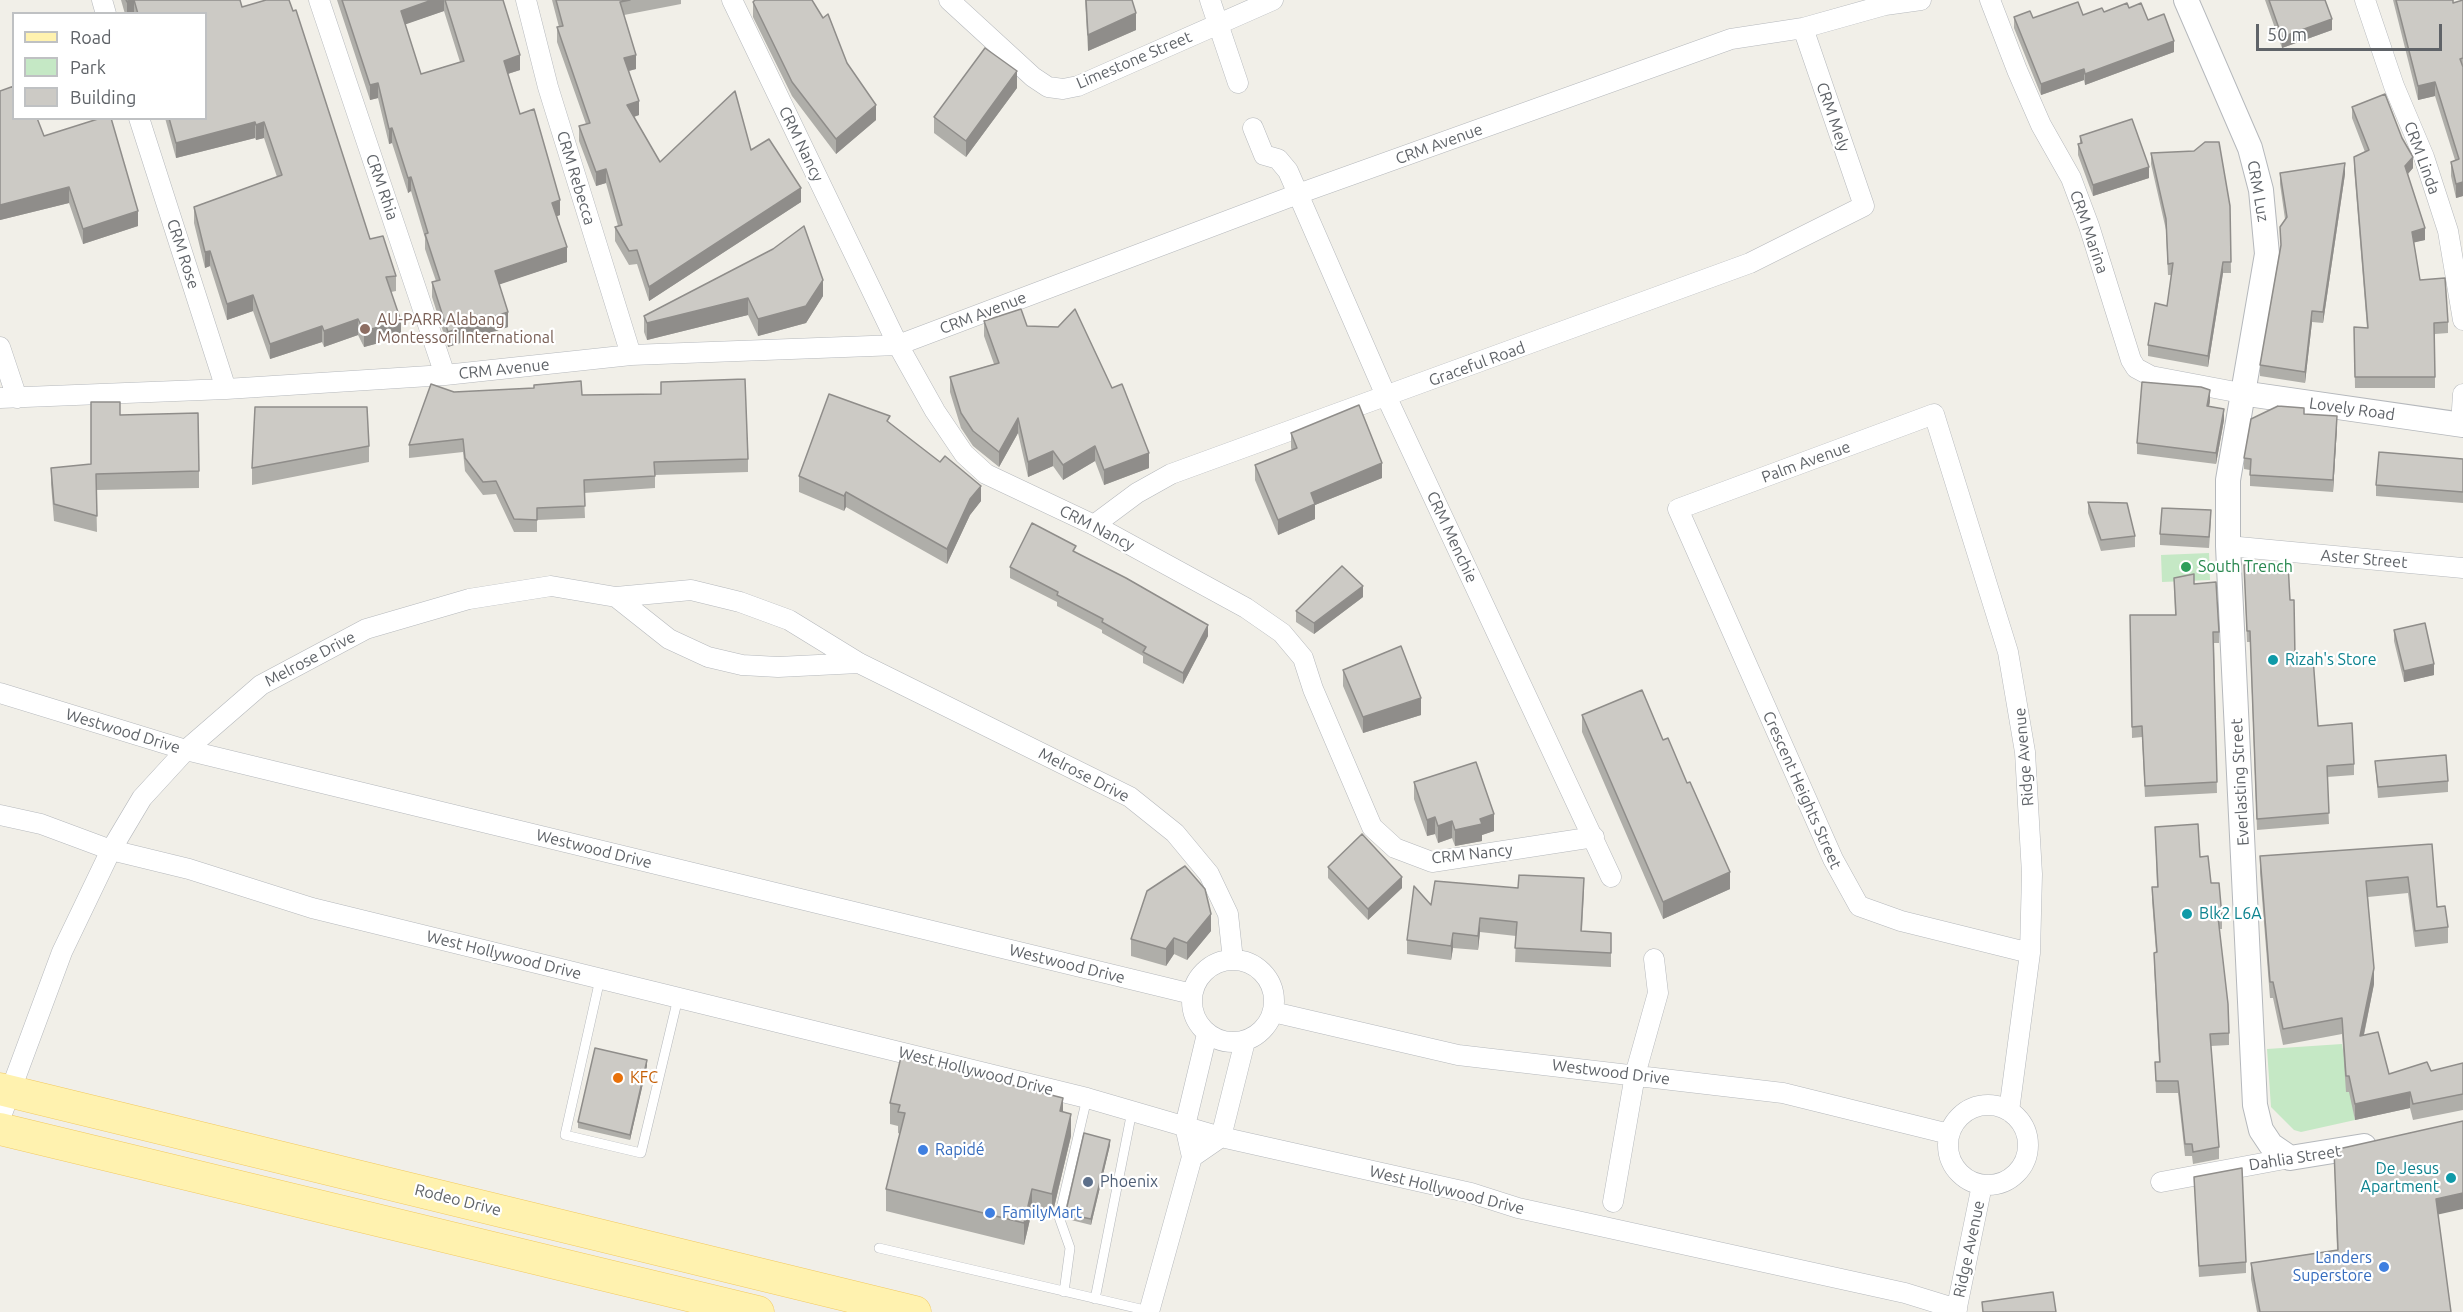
<!DOCTYPE html>
<meta charset="utf-8">
<style>
body{margin:0}
#map{position:relative;width:2463px;height:1312px;overflow:hidden;background:#f1efe8;font-family:Ubuntu,sans-serif}
canvas{display:block}
.legend{position:absolute;left:12px;top:12px;width:195px;height:108px;box-sizing:border-box;background:#fff;border:2px solid #bfc1c3;margin:0;padding:8px 10px;list-style:none;font-size:18px;color:#5f6368}
.legend li{display:flex;align-items:center;gap:12px;height:30px}
.legend b{width:30px;border:2px solid #bfc1c3}
.scale{position:absolute;left:2256px;top:24px;width:186px;height:27px;box-sizing:border-box;border:3px solid #5f6368;border-top:0;padding-left:8px;font-size:18px;line-height:21px;white-space:nowrap;color:#5f6368;-webkit-text-stroke:4px #fff;paint-order:stroke}
</style>
<div id="map">
<canvas width="2463" height="1312"></canvas>
<ul class="legend">
<li><b style="height:8px;background:#fff2af"></b>Road</li>
<li><b style="height:16px;background:#c5e8c5"></b>Park</li>
<li><b style="height:16px;background:#cccac5"></b>Building</li>
</ul>
<div class="scale">50 m</div>
</div>
<script>
const ctx = document.querySelector('canvas').getContext('2d');
ctx.lineJoin = 'round';
function fill(path, color) { ctx.fillStyle = color; ctx.fill(path, 'evenodd'); }
const toPath = rows => new Path2D(rows.map(r => 'M' + r).join(''));
function strokePath(path, color, width, dash) { ctx.strokeStyle = color; ctx.lineWidth = width; ctx.lineCap = dash ? 'butt' : 'round'; ctx.setLineDash(dash || []); ctx.stroke(path); }
function drawText(font, color, halo, rows, align = 'center') {
  ctx.font = font + ' Ubuntu,sans-serif'; ctx.lineWidth = 4.5; ctx.setLineDash([]); ctx.textBaseline = 'middle'; ctx.strokeStyle = halo; ctx.fillStyle = color; for (const [text, x, y, turn = 0] of rows) {
    ctx.save(); ctx.translate(x, y); ctx.rotate((+turn || 0) * Math.PI / 180); ctx.textAlign = isNaN(turn) ? turn : align; if (halo) ctx.strokeText(text, 0, 0); ctx.fillText(text, 0, 0); ctx.restore();
  }
}
const green = toPath([
 [2209,553,2210,580,2162,582,2161,555],
 [2342,1044,2355,1120,2301,1132,2294,1130,2271,1107,2267,1049]
]);
const service = toPath([
 [600,979,565,1135,641,1153,678,998],
 [879,1248,1149,1311],
 [1064,1292,1070,1248,1059,1217,1087,1098],
 [1095,1299,1132,1111]
]);
const minor = toPath([
 [102,0,106,14],
 [319,0,445,375],
 [526,0,548,87,631,355],
 [732,0,898,345,935,411,964,454,986,474,1094,525,1246,608,1282,633,1303,658,1313,689,1372,827,1395,848,1432,862,1594,837],
 [949,0,1033,77,1048,87,1063,89,1078,86,1273,0],
 [1210,0,1238,83],
 [1990,0,2017,70,2041,125,2071,178,2089,226,2131,360,2136,368,2151,376,2241,393],
 [2365,0,2394,86,2424,157,2448,231,2463,320],
 [139,118,226,389],
 [1253,128,1264,155,1278,159,1288,171,1387,398,1611,877],
 [0,347,17,398],
 [0,398,226,389,445,375,631,355,898,345,1298,194,1731,39,1803,28,1885,5,1921,0],
 [2461,425,2463,394],
 [1094,525,1137,493,1171,474,1750,263,1864,206,1803,28],
 [2228,546,2463,568],
 [616,597,669,639,708,657,742,665,778,667,859,663],
 [0,693,186,750,1192,994],
 [0,815,41,824,111,850,189,869,312,908,1087,1098,1221,1137,1471,1193,1518,1208,1905,1293,1957,1309],
 '1192 1001a41 41 0 1 1 82 0a41 41 0 1 1-82 0Z',
 [1273,1012,1458,1055,1783,1093,1949,1134],
 '1948 1145a40 40 0 1 1 80 0a40 40 0 1 1-80 0Z',
 [2009,1111,2030,953,2032,874,2025,752,2008,652,1934,414,1678,509,1833,859,1859,906,1901,921,2030,953],
 [0,1119,62,952,111,850,142,798,186,750,261,685,366,629,469,599,551,586,616,597,691,590,740,602,789,620,859,663,1130,797,1175,833,1209,874,1228,914,1233,960],
 [1192,1157,1221,1137,1245,1041],
 [2161,1182,2290,1158],
 [1613,1202,1635,1075,1658,993,1654,959],
 [1149,1312,1192,1157,1185,1126,1207,1034],
 [1956,1312,1982,1185]
]);
const tertiary = toPath([
 [2186,0,2250,148,2261,190,2267,254,2228,480,2228,546,2255,1105,2261,1130,2271,1145,2290,1158,2364,1146],
 [2241,393,2463,425]
]);
const primary = toPath([
 [0,1089,915,1312],
 [0,1129,758,1312]
]);
const wall = toPath([
 [121,0,240,0,242,7,370,239,396,276,396,291,391,292,401,337,364,347,358,335,324,347,322,342,270,359,253,311,227,320,210,266,205,268,194,223,194,207,277,177,264,138,256,140,255,138,176,158,165,118,206,118,206,14,125,14],
 [337,0,503,0,520,70,508,74,520,114,560,215,557,216,567,262,499,284,508,327,448,347,432,297,432,282,436,281,425,249,425,238,411,191,408,193,392,143,389,144,378,98,370,100],
 [444,11,460,62,421,74,405,24],
 [552,0,681,0,681,4,624,15,636,69,629,71,639,115,634,117,660,162,751,150,801,202,649,301,637,264,629,265,615,241,615,227,618,226,606,183,596,186,579,141,579,126,586,124,557,42,557,27,559,27],
 [1085,0,1132,0,1136,30,1088,51],
 [2265,0,2325,0,2332,30,2282,48],
 [2393,0,2453,0,2453,3,2463,0,2463,196,2456,198,2451,176,2451,162,2455,160,2435,96,2418,100],
 [753,2,823,18,876,120,836,154,792,96,753,17],
 [2129,8,2148,20,2174,52,2085,85,2084,80,2041,95,2014,28,2014,17,2033,18,2083,15],
 [1017,88,966,157,934,133,934,117],
 [0,91,44,136,138,226,83,244,69,203,0,220],
 [2352,107,2413,168,2408,174,2425,240,2414,242,2420,280,2448,322,2448,333,2435,334,2435,388,2355,388,2354,327,2367,328,2354,168,2354,157,2365,152,2352,118],
 [2080,136,2149,178,2093,196,2078,155,2078,144,2080,144],
 [2151,153,2230,206,2231,273,2223,273,2208,367,2148,356,2148,345,2167,306,2172,275,2168,275,2166,230,2151,164],
 [2280,173,2345,174,2323,323,2312,322,2305,383,2260,376,2260,365,2281,248,2280,227,2285,219,2280,184],
 [823,280,823,296,806,323,758,336,748,315,647,340,644,332,644,316],
 [984,321,1027,326,1149,468,1104,485,1095,461,1063,480,1053,466,1028,477,1018,433,999,467,973,446,961,428,950,392,950,377,994,364,984,336],
 [582,395,748,459,748,472,655,475,655,488,584,493,585,518,537,520,537,532,514,532,496,494,483,495,465,471,463,452,409,458,409,445],
 [2210,401,2209,406,2224,420,2216,464,2137,454,2137,443],
 [2304,414,2337,427,2333,492,2250,486,2250,470,2244,469,2244,458],
 [120,415,199,471,199,488,96,490,97,532,54,521,51,484,51,468,91,464],
 [890,424,981,501,970,515,947,564,846,507,844,511,799,492,799,476],
 [1291,433,1382,478,1315,505,1315,519,1278,535,1255,480,1255,465,1292,450,1291,448],
 [369,446,369,462,252,485,252,468],
 [2463,459,2463,503,2376,496,2376,485],
 [2088,502,2135,536,2135,547,2101,551,2088,513],
 [2211,521,2209,548,2160,545,2160,534],
 [1076,553,1208,636,1183,684,1143,663,1143,656,1102,633,1102,630,1057,606,1057,602,1010,578,1010,567],
 [2244,565,2290,600,2295,658,2318,726,2354,764,2354,775,2327,777,2329,824,2257,830,2250,642,2247,642],
 [2174,578,2194,584,2219,632,2219,643,2214,643,2217,793,2145,797,2142,737,2132,738,2130,615,2175,615],
 [1363,597,1314,634,1296,622,1296,611],
 [2394,630,2434,675,2404,682,2394,641],
 [1343,670,1421,715,1363,733,1343,686],
 [1582,715,1663,740,1730,889,1663,919,1582,732],
 [2375,761,2448,781,2448,792,2378,798],
 [1414,782,1494,831,1482,835,1482,841,1455,846,1452,838,1438,843,1435,834,1427,836,1414,799],
 [2155,827,2200,857,2222,917,2222,929,2219,929,2229,1033,2229,1045,2211,1046,2219,1147,2219,1159,2193,1164,2192,1156,2185,1156,2178,1093,2156,1093,2155,1062,2159,1062,2154,965,2154,953,2156,952,2152,900,2152,887,2157,887],
 [2432,844,2437,907,2448,927,2448,943,2415,947,2408,893,2368,897,2374,984,2364,1035,2389,1074,2431,1071,2463,1063,2463,1110,2413,1120,2410,1108,2355,1120,2349,1092,2346,1092,2342,1034,2283,1045,2273,998,2270,998,2260,873,2260,856],
 [1328,867,1402,888,1368,920,1328,878],
 [1518,888,1584,892,1582,931,1611,947,1611,967,1515,962,1516,936,1480,932,1478,950,1453,948,1451,960,1407,954,1407,940,1431,905],
 [1211,931,1187,960,1174,954,1166,966,1131,956,1131,939],
 [647,1066,630,1140,578,1128,578,1122],
 [890,1103,1063,1112,1071,1136,1052,1216,1032,1211,1024,1245,886,1211,886,1189,900,1134,898,1133,898,1126,890,1124],
 [1110,1145,1091,1225,1067,1219,1066,1211],
 [2334,1150,2438,1214,2451,1312,2257,1312,2251,1279,2251,1263,2337,1250],
 [2194,1177,2246,1262,2246,1273,2199,1277]
]);
const shadedWall = toPath([
 [134,0,134,14,127,14,127,2],
 [432,0,444,0,444,11,401,26,401,11],
 [1136,13,1136,30,1088,51,1088,35],
 [2332,19,2332,30,2282,48,2282,37],
 [2174,41,2174,52,2085,85,2085,74],
 [520,55,520,70,504,75,504,61],
 [636,55,636,69,624,72,624,58],
 [2084,69,2084,80,2041,95,2041,84],
 [1017,71,1017,88,966,157,966,141],
 [2435,82,2435,96,2418,100,2418,86],
 [378,83,378,98,370,100,370,85],
 [639,101,639,115,627,119,627,105],
 [876,105,876,120,836,154,836,139],
 [255,122,255,138,176,158,176,143],
 [264,122,264,138,256,140,256,125],
 [392,128,392,143,389,144,389,129],
 [2413,157,2413,168,2405,177,2405,166],
 [2345,163,2345,174,2323,323,2323,312],
 [2149,167,2149,178,2093,196,2093,185],
 [606,169,606,183,596,186,596,172],
 [411,177,411,191,408,193,408,178],
 [2463,182,2463,196,2456,198,2456,184],
 [69,187,69,203,0,220,0,205],
 [801,188,801,202,649,301,649,287],
 [560,200,560,215,552,218,552,203],
 [138,211,138,226,83,244,83,229],
 [2425,228,2425,240,2412,243,2412,232],
 [567,247,567,262,495,286,495,271],
 [210,251,210,266,205,268,205,252],
 [2223,262,2223,273,2208,367,2208,356],
 [823,280,823,296,806,323,758,336,758,319],
 [253,295,253,311,227,320,227,304],
 [748,298,748,315,647,340,647,323],
 [2312,311,2312,322,2305,383,2305,372],
 [508,312,508,327,448,347,448,332],
 [358,319,358,335,324,347,324,331],
 [401,321,401,337,364,347,364,331],
 [322,326,322,342,270,359,270,344],
 [2210,390,2210,401,2207,417,2207,406],
 [2224,409,2224,420,2216,464,2216,453],
 [2337,416,2337,427,2333,492,2333,480],
 [1018,418,1018,433,999,467,999,452],
 [1095,446,1095,461,1063,480,1063,465],
 [1053,451,1053,466,1028,477,1028,462],
 [1149,453,1149,468,1104,485,1104,470],
 [1382,463,1382,478,1315,505,1315,519,1278,535,1278,520,1311,493],
 [981,486,981,501,970,515,947,564,947,549,970,499],
 [846,492,846,507,844,511,844,496],
 [1363,586,1363,597,1314,634,1314,623],
 [1208,625,1208,636,1183,684,1183,673],
 [2434,664,2434,675,2404,682,2404,671],
 [1421,698,1421,715,1363,733,1363,717],
 [1494,814,1494,831,1482,835,1482,841,1455,846,1455,830,1480,819],
 [1435,817,1435,834,1427,836,1427,820],
 [1452,821,1452,838,1438,843,1438,826],
 [1730,872,1730,889,1663,919,1663,902],
 [1402,877,1402,888,1368,920,1368,909],
 [1211,914,1211,931,1187,960,1187,943],
 [1480,918,1480,932,1478,950,1478,936],
 [1453,933,1453,948,1451,960,1451,946],
 [1174,938,1174,954,1166,966,1166,949],
 [2374,968,2374,984,2360,1053,2360,1036],
 [647,1060,647,1066,630,1140,630,1135],
 [2410,1092,2410,1108,2355,1120,2355,1104],
 [1063,1098,1063,1119,1060,1111],
 [1071,1114,1071,1136,1052,1216,1052,1194],
 [1110,1140,1110,1145,1091,1225,1091,1219],
 [1032,1189,1032,1211,1024,1245,1024,1223],
 [2463,1193,2463,1209,2436,1215,2436,1199]
]);
const building = toPath([
 [126,0,240,0,242,7,266,0,289,0,293,11,296,10,370,239,383,236,396,276,386,277,401,321,364,331,358,319,324,331,322,326,270,344,253,295,227,304,210,251,205,252,194,207,282,175,264,122,256,125,255,122,176,143,169,118,206,118,206,14,138,14,134,0,127,2,126,0],
 [342,0,432,0,401,11,421,74,464,61,445,0,503,0,520,55,504,61,520,114,534,109,560,200,552,203,567,247,495,271,508,312,448,332,432,282,440,280,425,234,428,233,411,177,408,178,392,128,389,129,378,83,370,85,342,0],
 [556,0,630,0,620,2,636,55,624,58,639,101,627,105,660,162,735,91,751,150,769,139,801,188,649,287,637,250,629,251,615,227,622,225,606,169,596,172,579,126,590,123,557,27,563,26,556,0],
 [755,0,812,0,823,18,828,14,847,63,876,105,836,139,792,82,753,2,755,0],
 [1086,0,1132,0,1136,13,1088,35,1086,0],
 [2269,0,2325,0,2332,19,2282,37,2269,0],
 [2396,0,2453,0,2453,3,2463,0,2463,58,2460,59,2463,67,2463,182,2456,184,2451,162,2459,159,2435,82,2418,86,2396,0],
 [2078,2,2083,15,2102,8,2104,12,2127,3,2129,8,2141,3,2148,20,2164,14,2174,41,2085,74,2084,69,2041,84,2014,17,2030,11,2033,18,2078,2],
 [985,48,1017,71,966,141,934,117,985,48],
 [14,86,14,118,37,118,44,136,101,118,111,118,138,211,83,229,69,187,0,205,0,91,14,86],
 [2385,94,2402,138,2413,157,2405,166,2425,228,2412,232,2420,280,2445,278,2448,322,2434,323,2435,377,2355,377,2354,327,2368,328,2354,157,2369,150,2352,107,2385,94],
 [2132,119,2149,167,2093,185,2078,144,2082,143,2080,136,2132,119],
 [2205,142,2219,142,2230,206,2231,262,2223,262,2208,356,2148,345,2155,303,2167,306,2173,263,2168,264,2166,219,2151,153,2194,151,2205,142],
 [2345,163,2323,312,2312,311,2305,372,2260,365,2281,245,2280,227,2287,217,2280,173,2345,163],
 [804,226,823,280,806,306,758,319,748,298,647,323,644,316,773,249,804,226],
 [1021,309,1027,326,1058,327,1075,309,1112,388,1122,384,1149,453,1104,470,1095,446,1063,465,1053,451,1028,462,1018,418,999,452,973,431,961,413,950,377,999,363,984,321,1021,309],
 [745,379,748,459,654,462,655,476,584,480,585,506,537,508,537,520,514,519,496,481,483,482,465,458,463,439,409,445,431,384,454,392,534,388,534,385,581,381,582,395,661,394,661,382,745,379],
 [2142,382,2201,387,2210,390,2207,406,2224,409,2216,453,2137,443,2142,382],
 [829,394,890,416,887,421,940,462,945,456,981,486,970,499,947,549,846,492,844,496,799,476,829,394],
 [91,402,120,402,120,415,198,413,199,471,96,474,97,516,54,504,51,468,91,464,91,402],
 [1359,405,1382,463,1311,493,1315,504,1278,520,1255,465,1297,448,1291,433,1359,405],
 [2278,406,2304,408,2304,414,2337,416,2333,480,2250,475,2251,459,2244,458,2251,419,2278,406],
 [255,407,367,407,369,446,252,468,255,407],
 [2379,452,2463,459,2463,492,2376,485,2379,452],
 [2088,502,2127,503,2135,536,2101,540,2088,502],
 [2162,508,2211,510,2209,537,2160,534,2162,508],
 [1032,523,1076,546,1073,551,1126,578,1208,625,1183,673,1143,652,1146,647,1102,622,1103,619,1057,595,1058,592,1010,567,1032,523],
 [2288,563,2290,600,2294,600,2295,658,2313,657,2318,726,2352,723,2354,764,2327,766,2329,813,2257,819,2250,631,2247,631,2244,565,2288,563],
 [1342,566,1363,586,1314,623,1296,611,1342,566],
 [2194,574,2194,584,2216,582,2219,632,2213,632,2217,782,2145,786,2142,726,2132,727,2130,615,2176,615,2174,578,2194,574],
 [2425,623,2434,664,2404,671,2394,630,2425,623],
 [1401,646,1421,698,1363,717,1343,670,1401,646],
 [1642,690,1663,740,1668,738,1687,783,1690,782,1730,872,1663,902,1582,715,1642,690],
 [2446,755,2448,781,2378,787,2375,761,2446,755],
 [1476,762,1494,814,1480,819,1482,824,1455,830,1452,821,1438,826,1435,817,1427,820,1414,782,1476,762],
 [2198,824,2200,857,2208,856,2211,883,2219,883,2222,917,2218,917,2228,1004,2229,1033,2210,1034,2219,1147,2193,1152,2192,1144,2185,1144,2178,1081,2156,1081,2155,1062,2160,1062,2154,953,2157,952,2152,887,2158,887,2155,827,2198,824],
 [1362,834,1402,877,1368,909,1328,867,1362,834],
 [2432,844,2437,907,2445,906,2448,927,2415,931,2408,877,2366,881,2374,968,2360,1036,2378,1032,2389,1074,2427,1062,2431,1071,2463,1063,2463,1094,2413,1104,2410,1092,2355,1104,2349,1076,2346,1076,2342,1018,2283,1029,2273,982,2270,982,2260,856,2432,844],
 [1185,866,1205,889,1211,914,1187,943,1174,938,1166,949,1131,939,1147,891,1185,866],
 [1519,875,1584,878,1581,931,1611,933,1611,953,1515,948,1517,922,1480,918,1478,936,1453,933,1451,946,1407,940,1414,886,1431,905,1435,881,1518,888,1519,875],
 [595,1048,647,1060,630,1135,578,1122,595,1048],
 [901,1057,1063,1098,1060,1111,1071,1114,1052,1194,1032,1189,1024,1223,886,1189,905,1113,898,1112,900,1105,890,1103,901,1057],
 [2463,1121,2463,1193,2436,1199,2451,1312,2260,1312,2251,1263,2338,1250,2334,1150,2463,1121],
 [1084,1133,1110,1140,1091,1219,1067,1214,1066,1211,1084,1133],
 [2242,1168,2246,1262,2199,1266,2194,1177,2242,1168],
 [2053,1292,2056,1312,1983,1312,1982,1302,2053,1292]
]);
const markers = [
 [365,329,6,"#8d6e63"],
 [2186,567,6,"#2e9e5b"],
 [2273,660,6,"#0f9aa8"],
 [2187,914,6,"#0f9aa8"],
 [618,1078,6,"#e8710a"],
 [923,1150,6,"#3f7fe0"],
 [2451,1178,6,"#0f9aa8"],
 [1088,1182,6,"#5c6f8a"],
 [990,1213,6,"#3f7fe0"],
 [2384,1267,6,"#3f7fe0"]
];
const streetNames = [
 ["Limestone Street",1134,60,-23],
 ["CRM Mely",1833,117,71],
 ["CRM Nancy",801,144,64],
 ["CRM Avenue",1439,144,-20],
 ["CRM Linda",2422,158,70],
 ["CRM Rebecca",576,178,73],
 ["CRM Rhia",382,187,71],
 ["CRM Luz",2258,191,80],
 ["CRM Marina",2089,232,71],
 ["CRM Rose",183,254,72],
 ["CRM Avenue",983,313,-21],
 ["Graceful Road",1477,364,-20],
 ["CRM Avenue",504,369,-6],
 ["Lovely Road",2352,409,8],
 ["Palm Avenue",1806,462,-20],
 ["CRM Nancy",1097,528,27],
 ["CRM Menchie",1452,537,65],
 ["Aster Street",2364,559,5],
 ["Melrose Drive",310,659,-28],
 ["Westwood Drive",123,731,17],
 ["Ridge Avenue",2024,757,-95],
 ["Melrose Drive",1084,775,27],
 ["Everlasting Street",2240,782,-93],
 ["Crescent Heights Street",1802,790,66],
 ["Westwood Drive",594,849,14],
 ["CRM Nancy",1472,854,-6],
 ["West Hollywood Drive",504,955,14],
 ["Westwood Drive",1067,964,14],
 ["West Hollywood Drive",976,1071,14],
 ["Westwood Drive",1611,1072,7],
 ["Dahlia Street",2295,1158,-9],
 ["West Hollywood Drive",1447,1190,14],
 ["Rodeo Drive",458,1200,14],
 ["Ridge Avenue",1969,1249,-78]
];
const educationNames = [
 ["AU-PARR Alabang",377,320],
 ["Montessori International",377,338]
];
const leisureNames = [
 ["South Trench",2198,567]
];
const cultureNames = [
 ["Rizah's Store",2285,660],
 ["Blk2 L6A",2199,914],
 ["De Jesus",2439,1169,"right"],
 ["Apartment",2439,1187,"right"]
];
const foodNames = [
 ["KFC",630,1078]
];
const shopNames = [
 ["Rapidé",935,1150],
 ["FamilyMart",1002,1213],
 ["Landers",2372,1258,"right"],
 ["Superstore",2372,1276,"right"]
];
const serviceNames = [
 ["Phoenix",1100,1182]
];
fill(green, '#c5e8c5');
strokePath(service, '#b5b8bc', 10);
strokePath(minor, '#b5b8bc', 21);
strokePath(tertiary, '#b5b8bc', 26);
strokePath(primary, '#f2c960', 33);
strokePath(service, '#fff', 9);
strokePath(minor, '#fff', 20);
strokePath(tertiary, '#fff', 24);
strokePath(primary, '#fff2af', 32);
fill(wall, '#afaea9');
fill(shadedWall, '#8f8d8a');
fill(building, '#cccac5');
strokePath(building, '#8f8d8a', 1.5);
for (const [x, y, r, color] of markers) { const dot = new Path2D(); dot.arc(x, y, r, 0, 2 * Math.PI); ctx.fillStyle = color; ctx.fill(dot); strokePath(dot, '#fff', 2); }
drawText('16px', '#5f6368', '#fff', streetNames);
drawText('16px', '#785e54', '#fff', educationNames, 'left');
drawText('16px', '#27864d', '#fff', leisureNames, 'left');
drawText('16px', '#0d838f', '#fff', cultureNames, 'left');
drawText('16px', '#c56008', '#fff', foodNames, 'left');
drawText('16px', '#366cbe', '#fff', shopNames, 'left');
drawText('16px', '#4e5e75', '#fff', serviceNames, 'left');
</script>
